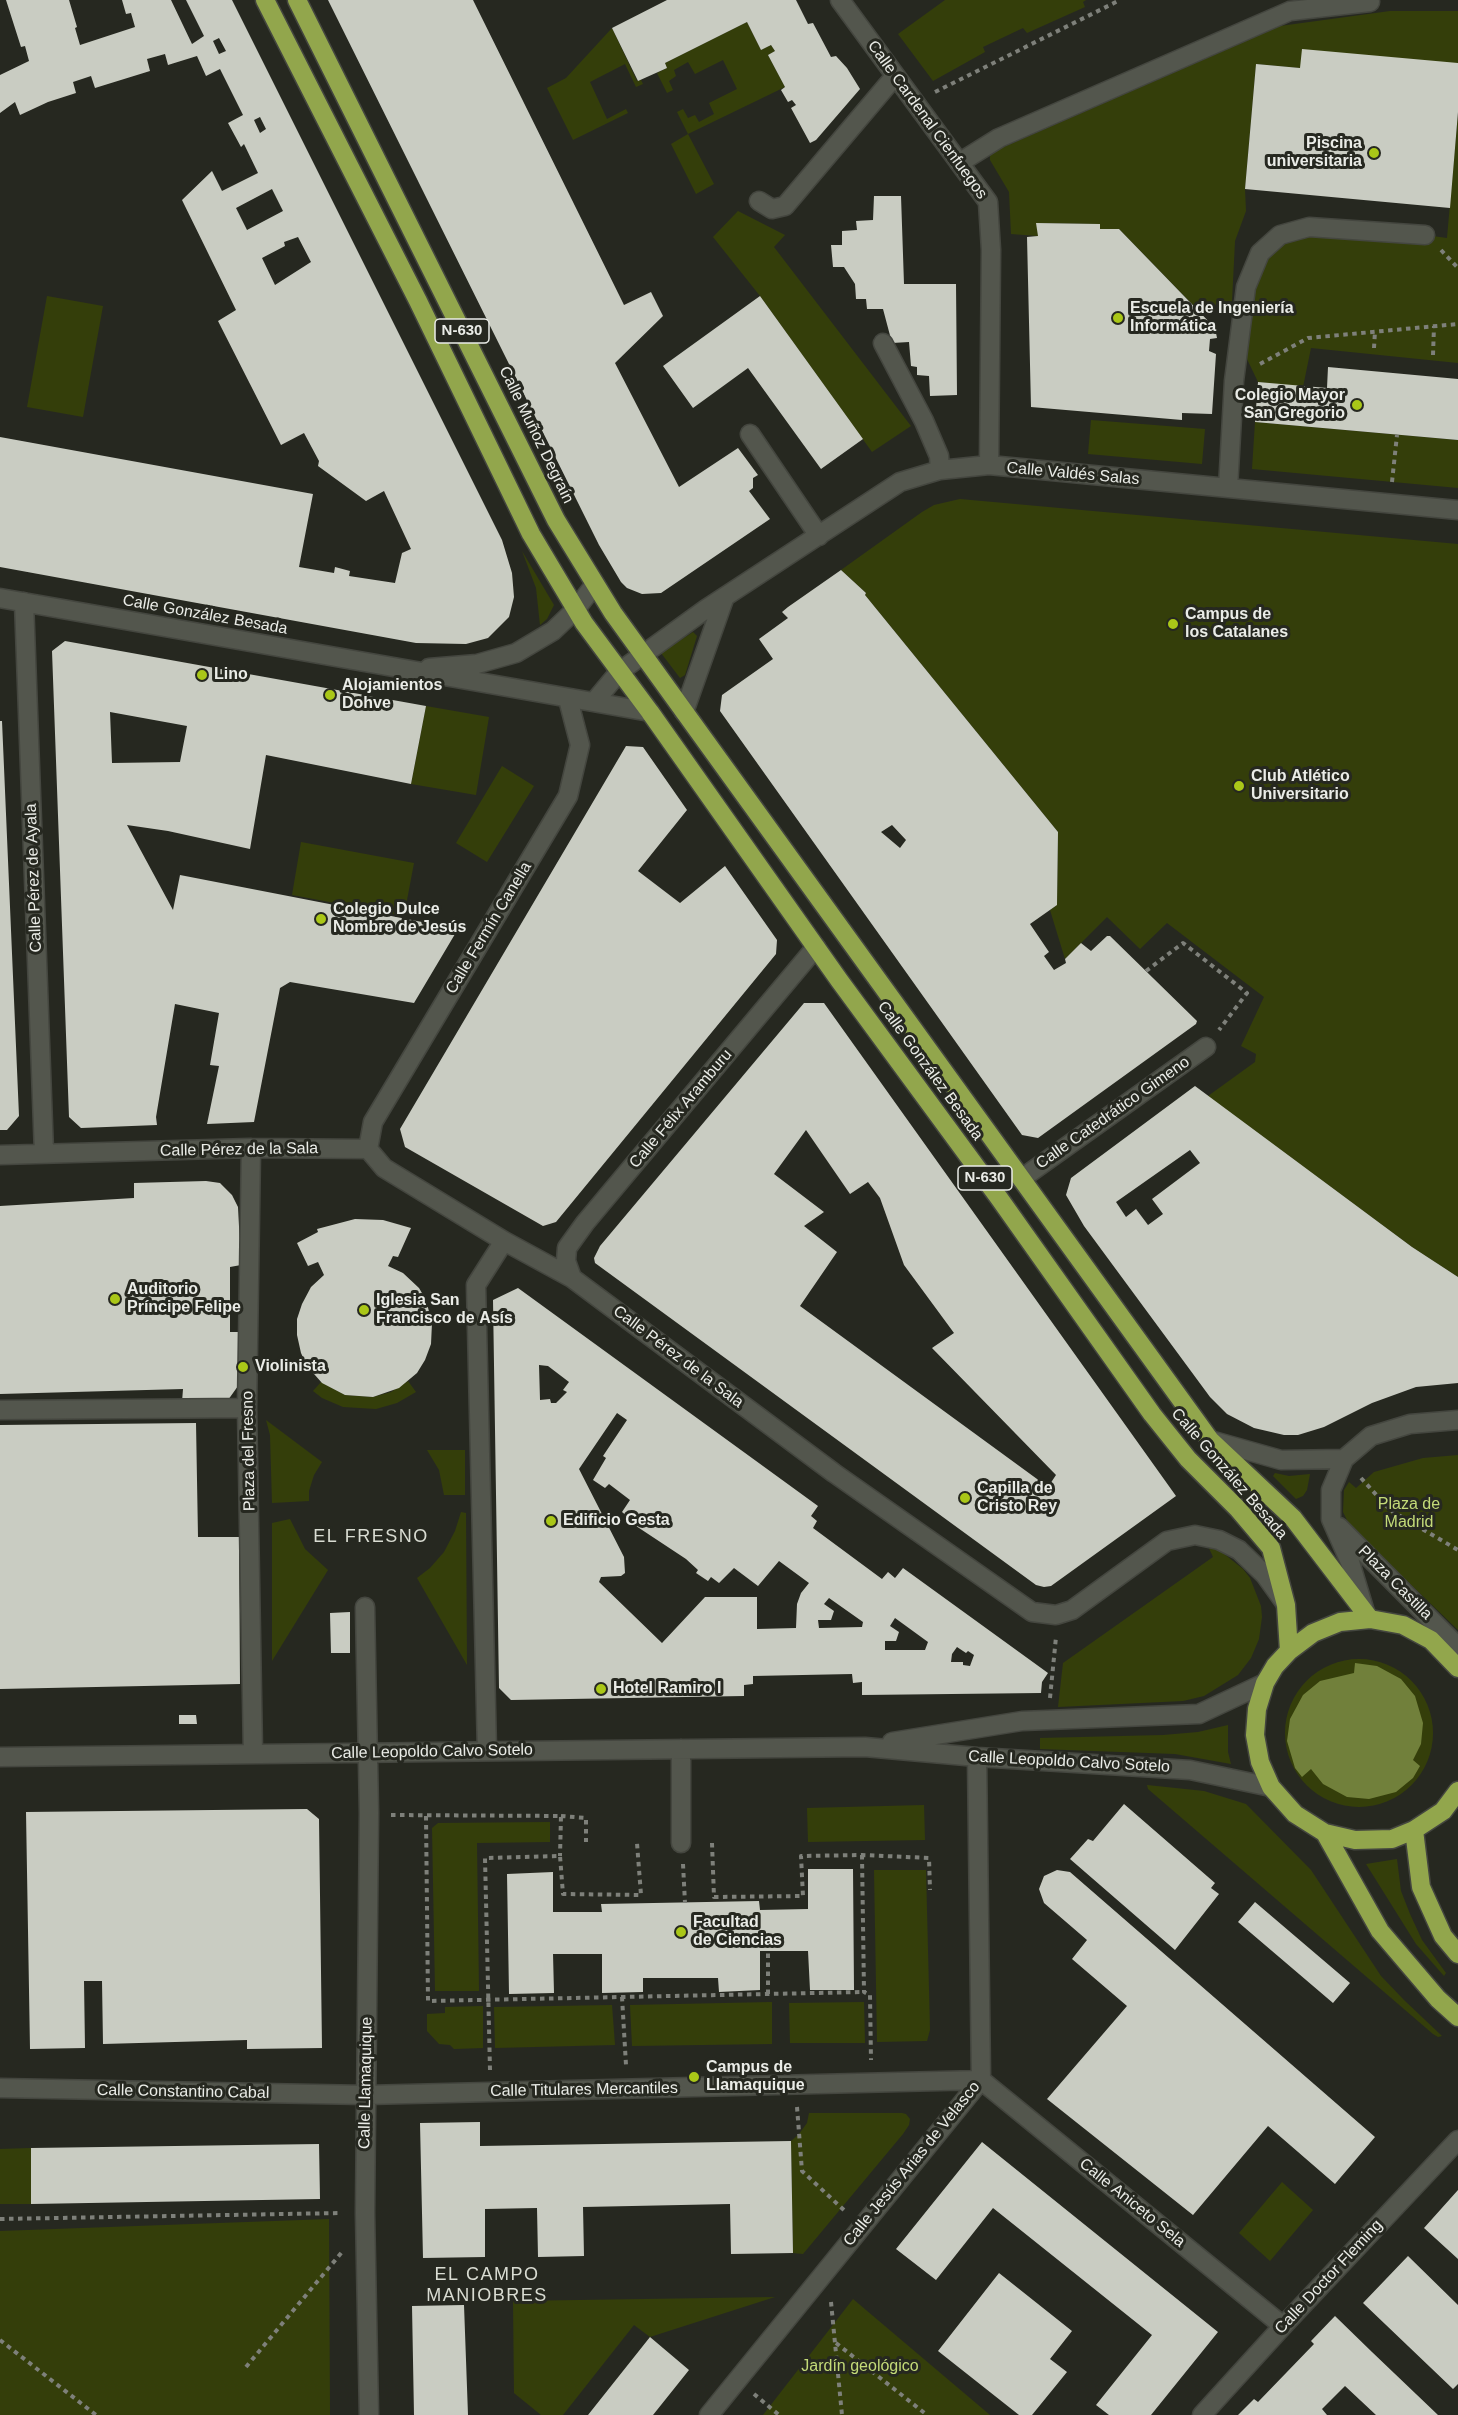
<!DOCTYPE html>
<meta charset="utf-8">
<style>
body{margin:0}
canvas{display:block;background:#262820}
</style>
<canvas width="1458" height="2415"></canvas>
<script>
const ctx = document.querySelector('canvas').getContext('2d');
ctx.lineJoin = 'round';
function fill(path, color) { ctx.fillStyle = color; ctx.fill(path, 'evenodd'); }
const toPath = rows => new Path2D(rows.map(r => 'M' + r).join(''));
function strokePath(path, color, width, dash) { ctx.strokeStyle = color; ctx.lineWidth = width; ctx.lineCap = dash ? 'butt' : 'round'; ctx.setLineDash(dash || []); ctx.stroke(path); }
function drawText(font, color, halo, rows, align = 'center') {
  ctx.font = font + ' Arial,sans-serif'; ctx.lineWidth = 6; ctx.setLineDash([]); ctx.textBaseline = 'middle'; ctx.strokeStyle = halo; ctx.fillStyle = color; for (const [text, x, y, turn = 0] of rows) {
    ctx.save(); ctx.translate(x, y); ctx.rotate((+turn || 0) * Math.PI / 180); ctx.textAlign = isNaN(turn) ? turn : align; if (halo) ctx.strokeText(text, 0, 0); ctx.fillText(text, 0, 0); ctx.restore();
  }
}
const green = toPath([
 [945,0,1086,0,1083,2,1085,7,1027,33,1023,28,983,47,985,52,933,81,898,34],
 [1390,11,1458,11,1458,63,1300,68,1256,64,1245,189,1246,211,1235,241,1232,301,1197,309,1119,229,1100,229,1099,224,1037,223,1038,236,1011,234,1009,192,990,160,990,153,1280,26],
 [747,22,761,50,771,45,775,51,768,55,785,87,688,134,714,184,696,194,671,144,688,134,677,112,683,109,688,118,695,115,699,122,714,114,709,103,737,89,723,60,695,74,688,62,674,70,676,76,669,81,673,90,667,93,657,73,667,68,665,63],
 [612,28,637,81,641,80,643,84,636,87,625,64,590,82,607,119,626,109,628,113,573,140,547,88,566,78],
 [1458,112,1458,363,1311,348,1303,387,1258,382,1247,359,1238,354,1246,287,1280,235,1425,235,1447,238],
 [738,211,785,235,774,247,911,426,872,452,760,296,713,237],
 [47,296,103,306,83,417,27,407],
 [1091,420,1205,429,1202,464,1088,454],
 [1255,422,1458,440,1458,488,1252,469],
 [960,499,1458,544,1458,1277,1412,1247,1208,1096,1255,1062,1256,1054,1241,1046,1264,997,1167,923,1140,949,1107,917,1065,959,1050,910,1057,905,1058,832,865,595,866,593,841,570,922,512,934,505],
 [522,551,554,605,547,619,540,625,536,588],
 [693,632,697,636,685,675,680,678,661,653],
 [426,706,489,717,476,795,411,784],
 [502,766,534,786,487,862,456,843],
 [301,842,414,863,404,916,292,895],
 [408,1381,416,1392,397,1403,376,1409,343,1407,322,1398,313,1391,321,1382,345,1395,373,1397,391,1392],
 [266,1420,322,1462,314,1475,309,1491,309,1501,272,1503,270,1435],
 [427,1450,465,1450,465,1495,444,1495,439,1470],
 [1458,1455,1458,1630,1350,1526,1343,1512,1344,1490,1349,1482,1356,1488,1374,1472,1423,1458],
 [1275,1473,1289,1476,1310,1474,1307,1490,1303,1496,1296,1499,1273,1476],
 [461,1512,466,1513,467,1665,417,1578,430,1568,444,1552,455,1531],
 [290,1519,305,1549,328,1570,272,1661,272,1523],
 [1208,1546,1223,1553,1243,1569,1250,1578,1261,1606,1262,1617,1259,1639,1251,1658,1238,1675,1204,1696,1183,1701,1058,1707,1063,1663,1213,1557],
 '1285 1733a74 74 0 1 1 148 0a74 74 0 1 1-148 0Z',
 [1228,1725,1228,1752,1231,1764,1175,1754,1040,1749,1040,1738,1163,1735,1198,1732],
 [1147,1785,1204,1791,1246,1804,1311,1870,1381,1976,1404,2000,1442,2036,1438,2037,1433,2034,1148,1789],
 [924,1805,925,1840,808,1842,807,1808],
 [550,1822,550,1842,477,1843,479,1991,435,1991,432,1828,438,1823],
 [1397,1859,1401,1891,1410,1914,1422,1940,1446,1973,1444,1976,1416,1944,1366,1864],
 [874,1870,926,1870,930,2030,927,2041,877,2042],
 [772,2002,772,2044,632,2046,630,2005],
 [864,2002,865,2043,790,2043,789,2003],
 [612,2005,615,2045,495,2048,494,2007],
 [483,2006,483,2048,454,2049,450,2045,439,2044,427,2031,427,2014,445,2013,445,2007],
 [809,2113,902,2113,906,2114,910,2119,909,2125,903,2134,803,2254,793,2253,791,2141,799,2134,807,2123],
 [31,2148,31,2204,0,2204,0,2149],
 [1282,2182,1313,2210,1270,2261,1239,2233],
 [329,2219,330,2415,0,2415,0,2231],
 [775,2297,650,2337,634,2325,563,2415,541,2415,514,2393,513,2301],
 [853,2299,990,2415,763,2415]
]);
const water = toPath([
 [1355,1663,1377,1666,1401,1679,1415,1696,1423,1723,1421,1744,1413,1760,1420,1766,1413,1778,1396,1792,1369,1799,1347,1797,1323,1784,1311,1769,1302,1777,1295,1768,1287,1741,1290,1719,1303,1695,1320,1681,1354,1673]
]);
const building = toPath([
 [6,0,69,0,77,27,75,28,80,45,135,27,131,13,126,14,122,0,171,0,192,44,204,36,186,0,232,0,502,540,512,573,514,597,509,617,488,638,466,644,416,643,0,567,0,437,313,494,299,567,334,573,335,567,350,571,349,576,395,583,402,553,411,549,384,491,366,501,318,466,319,461,304,433,281,445,218,321,236,310,182,200,212,171,222,191,258,173,244,144,241,147,228,123,243,115,220,69,206,76,197,56,168,65,165,54,147,59,150,71,95,88,91,76,73,82,76,93,48,102,20,115,15,102,0,113,0,75,29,61,25,46,21,47],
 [219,38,226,51,219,54,213,41],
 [260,117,266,129,260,133,254,120],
 [272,189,283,211,247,230,236,208],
 [298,237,311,262,275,285,262,258,285,246,284,242],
 [328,0,473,0,624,305,651,292,663,316,615,363,679,487,738,448,758,475,753,478,753,488,749,491,770,519,661,593,642,594,627,588,621,582,599,545],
 [667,0,796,0,808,24,813,23,831,57,836,56,847,68,860,89,816,140,810,143,791,108,796,105,792,100,788,102,781,90,785,87,768,55,775,51,771,45,761,50,747,22,665,63,667,68,638,81,612,28],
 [1302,49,1458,63,1458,112,1450,208,1245,189,1256,64,1300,68],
 [874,196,901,196,904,284,956,284,957,395,930,396,929,376,917,375,917,367,911,366,909,342,892,343,883,309,867,309,866,299,856,299,855,284,844,267,833,267,831,245,842,245,842,231,857,230,856,221,873,220],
 [1036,223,1100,224,1100,229,1119,229,1215,328,1217,338,1210,339,1209,351,1216,354,1212,414,1182,413,1182,420,1031,407,1027,237,1038,236],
 [760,296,863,439,821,469,748,368,693,408,663,366],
 [1328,367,1458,379,1458,440,1255,422,1258,382,1327,388],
 [841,570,866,593,865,595,1058,832,1057,905,1030,924,1049,952,1044,956,1054,970,1066,963,1065,959,1081,943,1091,951,1107,936,1110,936,1197,1021,1196,1024,1038,1138,1022,1135,720,711,722,695,773,659,759,639,788,618,782,612,788,607],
 [892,825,906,840,900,848,881,832],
 [65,641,426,706,411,784,266,755,250,849,168,831,127,825,173,910,180,875,458,929,414,1003,290,982,280,988,254,1122,207,1124,219,1066,210,1065,219,1013,175,1004,156,1117,157,1125,81,1128,69,1117,52,651],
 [110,712,187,726,180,762,112,763],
 [0,721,2,721,19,1116,7,1130,0,1130],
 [626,746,643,747,687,810,638,871,680,903,725,866,777,940,776,954,556,1222,543,1226,405,1147,400,1129],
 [804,1003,824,1003,1176,1496,1051,1586,1044,1587,1036,1585,595,1263,594,1258,600,1246],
 [806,1130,850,1194,868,1182,880,1198,904,1265,954,1333,932,1348,1056,1475,1048,1487,800,1306,837,1252,804,1226,824,1212,774,1174],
 [1195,1086,1412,1247,1458,1277,1458,1383,1416,1387,1372,1403,1324,1427,1298,1435,1284,1435,1254,1428,1227,1414,1210,1397,1084,1226,1066,1195,1071,1178],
 [1190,1150,1200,1163,1152,1199,1163,1214,1148,1225,1136,1209,1126,1217,1116,1202],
 [206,1181,220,1183,232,1195,238,1207,241,1265,230,1267,230,1332,239,1332,238,1386,228,1400,182,1402,183,1389,0,1394,0,1206,134,1198,134,1183],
 [355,1219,383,1220,411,1228,398,1257,393,1256,388,1266,403,1273,419,1288,426,1300,432,1323,431,1344,425,1360,417,1373,399,1388,373,1397,345,1395,322,1383,307,1366,301,1353,297,1335,297,1319,302,1304,311,1287,324,1275,318,1262,308,1266,297,1243,318,1232,317,1229],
 [518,1288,818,1506,811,1516,817,1521,813,1528,882,1579,888,1572,895,1578,903,1568,1048,1673,1042,1682,1041,1693,862,1695,862,1682,853,1683,852,1674,753,1676,753,1684,744,1685,744,1696,511,1700,499,1688,493,1300],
 [539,1365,548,1366,569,1382,563,1390,567,1392,556,1403,551,1403,550,1399,540,1400],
 [617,1413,627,1420,603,1456,606,1458,593,1480,605,1488,609,1484,630,1500,622,1512,634,1522,633,1524,686,1559,698,1570,696,1573,708,1581,711,1577,719,1583,734,1568,758,1586,779,1561,809,1583,801,1593,797,1604,796,1628,757,1629,757,1597,705,1597,662,1643,599,1582,601,1577,621,1576,625,1573,624,1557,579,1469],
 [829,1598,863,1622,862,1627,819,1628,818,1620,831,1620,834,1611,824,1604],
 [895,1618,928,1642,925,1650,885,1650,885,1641,896,1641,899,1632,890,1626],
 [957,1647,966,1653,968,1651,974,1655,970,1666,963,1665,963,1662,951,1662,952,1654],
 [196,1423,198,1537,239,1537,240,1684,0,1689,0,1425],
 [350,1612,350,1653,331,1653,330,1613],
 [179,1715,196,1715,197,1724,179,1724],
 [1124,1804,1215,1883,1211,1888,1219,1894,1175,1950,1070,1859,1088,1839,1093,1841],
 [307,1809,319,1819,322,2048,247,2049,247,2040,103,2044,102,1981,84,1981,85,2048,30,2049,26,1812],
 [808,1869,853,1869,854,1990,810,1990,808,1951,760,1951,760,1990,719,1992,718,1978,643,1978,643,1992,602,1993,602,1954,553,1954,554,1993,509,1994,507,1874,553,1872,553,1912,602,1912,601,1904,759,1901,760,1910,808,1909],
 [1057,1870,1070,1872,1375,2137,1335,2184,1268,2126,1193,2215,1047,2099,1127,2006,1072,1959,1087,1940,1044,1903,1039,1889,1044,1876],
 [1255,1902,1350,1983,1333,2003,1238,1922],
 [480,2122,480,2146,791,2141,793,2253,731,2254,730,2204,583,2207,584,2256,538,2257,537,2208,485,2209,485,2257,423,2258,420,2123],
 [982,2142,1218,2332,1151,2415,1109,2415,1096,2405,1152,2335,993,2208,936,2280,896,2249],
 [319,2144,320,2199,31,2204,31,2148],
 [1458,2190,1458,2259,1424,2228],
 [1408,2256,1458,2305,1458,2384,1453,2389,1363,2303],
 [999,2273,1072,2331,1050,2359,1067,2372,1032,2415,1019,2415,938,2351],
 [464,2305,468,2415,414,2415,412,2306],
 [1335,2316,1372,2352,1438,2415,1376,2415,1345,2386,1322,2409,1327,2415,1238,2415,1254,2399,1258,2402,1314,2344,1311,2341],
 [650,2337,689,2370,653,2415,588,2415]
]);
const path = toPath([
 [935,92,1120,0],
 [1441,250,1458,268],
 [1374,348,1375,331],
 [1433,355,1434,326],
 [1260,364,1308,338,1458,324],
 [1392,482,1397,435],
 [1146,971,1183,943,1247,993,1219,1030],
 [1361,1478,1390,1510,1458,1550],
 [1050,1698,1056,1637],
 [391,1815,561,1816,560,1856],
 [426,1816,428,2001,864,1992],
 [561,1816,586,1818,586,1842],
 [712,1843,714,1897,803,1896,801,1856,862,1855,929,1858,930,1890],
 [862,1855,864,1992,870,1995,871,2060],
 [683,1864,685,1903],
 [768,1994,768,1951],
 [622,1997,626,2065],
 [490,2070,485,1858,560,1856,563,1894,641,1895,637,1843],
 [797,2107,802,2171,846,2212],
 [0,2219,341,2213],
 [831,2302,842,2415],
 [0,2340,96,2415],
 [836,2343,927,2415],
 [246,2367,342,2252],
 [754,2394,779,2415]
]);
const minor = toPath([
 [840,0,988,202,991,250,989,465],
 [959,163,999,138,1290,11,1370,2],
 [759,201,772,209,785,206,895,76],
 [883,343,924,421,939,456,940,470],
 [750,434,819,536],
 [1228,488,1234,381,1246,287,1260,253,1280,235,1309,227,1425,235],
 [0,598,650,712],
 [24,602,44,1153],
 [429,668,477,664,516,653,553,631,576,609,595,584],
 [594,702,619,672,706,609,900,482,940,470,989,465,1458,510],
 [684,712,724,599],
 [251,1148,247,1408,253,1754],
 [368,1149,373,1122,568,796,580,745,568,699],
 [0,1155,251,1148,368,1149,384,1168,504,1241,572,1278,834,1473,1032,1612,1056,1615,1072,1610,1167,1541,1195,1535,1219,1540,1239,1550,1265,1575,1285,1603],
 [1021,1179,1206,1047],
 [572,1278,566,1261,567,1248,585,1223,816,947],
 [0,1410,247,1408],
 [1210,1440,1281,1460,1344,1459],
 [1339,1527,1458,1647],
 [365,1607,369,1813,365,2213,369,2415],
 [1365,1612,1350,1562,1331,1519,1331,1490,1344,1459,1371,1436,1410,1424,1458,1420],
 [892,1742,1022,1721,1199,1714,1265,1683],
 [681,1749,681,1843],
 [487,1751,476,1285,504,1241],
 [0,1757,865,1747,977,1757,1190,1770,1271,1787],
 [981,2080,1283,2326],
 [0,2088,366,2095,981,2080],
 [709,2415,981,2080,977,1757],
 [1202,2415,1283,2326,1458,2140]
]);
const highway = toPath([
 [265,0,418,301,531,534,584,623,650,712,839,980,999,1198,1152,1414,1188,1459,1238,1509,1271,1548,1286,1605,1289,1651],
 [297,0,556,520,613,613,1210,1440,1293,1518,1370,1619],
 [1458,1668,1431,1640,1403,1625,1370,1619,1340,1622,1313,1633,1289,1651,1275,1666,1265,1683,1257,1709,1255,1735,1260,1762,1271,1787,1295,1814,1325,1833,1355,1840,1392,1839,1414,1830,1443,1811,1458,1791],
 [1414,1830,1421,1887,1443,1936,1458,1954],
 [1325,1833,1380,1931,1438,1999,1458,2017]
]);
const markers = [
 [1374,153,6,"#aac718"],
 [1118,318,6,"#aac718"],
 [1357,405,6,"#aac718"],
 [1173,624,6,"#aac718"],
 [202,675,6,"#aac718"],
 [330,695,6,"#aac718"],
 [1239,786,6,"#aac718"],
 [321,919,6,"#aac718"],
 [115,1299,6,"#aac718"],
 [364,1310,6,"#aac718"],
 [243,1367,6,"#aac718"],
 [965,1498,6,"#aac718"],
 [551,1521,6,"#aac718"],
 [601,1689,6,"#aac718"],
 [681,1932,6,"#aac718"],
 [694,2077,6,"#aac718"]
];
const shields = [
 [462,331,54],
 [985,1178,54]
];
const shieldNames = [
 ["N-630",462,331],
 ["N-630",985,1178]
];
const streetNames = [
 ["Calle Cardenal Cienfuegos",927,120,54],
 ["Calle Muñoz Degraín",536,435,64],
 ["Calle Valdés Salas",1073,474,5],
 ["Calle González Besada",205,615,10],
 ["Calle Pérez de Ayala",34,878,-92],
 ["Calle Fermín Canella",489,928,-59],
 ["Calle González Besada",930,1071,54],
 ["Calle Félix Aramburu",681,1109,-50],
 ["Calle Catedrático Gimeno",1113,1113,-35],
 ["Calle Pérez de la Sala",239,1150,-1],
 ["Calle Pérez de la Sala",678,1357,37],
 ["Plaza del Fresno",249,1451,-91],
 ["Calle González Besada",1229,1474,49],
 ["Plaza Castilla",1395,1583,45],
 ["Calle Leopoldo Calvo Sotelo",432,1752,-1],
 ["Calle Leopoldo Calvo Sotelo",1069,1762,3],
 ["Calle Llamaquique",366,2083,-89],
 ["Calle Titulares Mercantiles",584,2090,-1],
 ["Calle Constantino Cabal",183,2092,1],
 ["Calle Jesús Arias de Velasco",912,2164,-51],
 ["Calle Aniceto Sela",1132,2203,39],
 ["Calle Doctor Fleming",1329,2277,-47]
];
const poiNames = [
 ["Piscina",1362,144,"right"],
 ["universitaria",1362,162,"right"],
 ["Escuela de Ingeniería",1130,309],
 ["Informática",1130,327],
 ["Colegio Mayor",1345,396,"right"],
 ["San Gregorio",1345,414,"right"],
 ["Campus de",1185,615],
 ["los Catalanes",1185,633],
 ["Lino",214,675],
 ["Alojamientos",342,686],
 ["Dohve",342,704],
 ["Club Atlético",1251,777],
 ["Universitario",1251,795],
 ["Colegio Dulce",333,910],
 ["Nombre de Jesús",333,928],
 ["Auditorio",127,1290],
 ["Príncipe Felipe",127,1308],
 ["Iglesia San",376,1301],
 ["Francisco de Asís",376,1319],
 ["Violinista",255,1367],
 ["Capilla de",977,1489],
 ["Cristo Rey",977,1507],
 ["Edificio Gesta",563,1521],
 ["Hotel Ramiro I",613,1689],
 ["Facultad",693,1923],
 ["de Ciencias",693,1941],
 ["Campus de",706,2068],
 ["Llamaquique",706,2086]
];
const parkNames = [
 ["Plaza de",1409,1505],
 ["Madrid",1409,1523],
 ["Jardín geológico",860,2367]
];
const neighbourhoodNames = [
 ["EL FRESNO",371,1537],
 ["EL CAMPO",487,2275],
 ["MANIOBRES",487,2296]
];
fill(green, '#343e0a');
fill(water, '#71803b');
fill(building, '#c9ccc2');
strokePath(minor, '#44463f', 21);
strokePath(highway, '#44463f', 21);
strokePath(path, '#7e807a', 4, [4.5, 4.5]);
strokePath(minor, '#53564d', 18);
strokePath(highway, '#92a64c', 18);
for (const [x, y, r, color] of markers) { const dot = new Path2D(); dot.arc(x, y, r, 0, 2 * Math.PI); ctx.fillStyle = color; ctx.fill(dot); strokePath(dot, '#262820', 2); }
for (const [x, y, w] of shields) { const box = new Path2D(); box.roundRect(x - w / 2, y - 12, w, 24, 4.5); ctx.fillStyle = '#262820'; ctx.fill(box); strokePath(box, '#eaece7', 1.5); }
drawText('bold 15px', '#eaece7', null, shieldNames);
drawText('16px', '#eaece7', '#262820', streetNames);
drawText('bold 16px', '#eaece7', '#262820', poiNames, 'left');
drawText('16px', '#c3da78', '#262820', parkNames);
ctx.letterSpacing = '1.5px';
drawText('18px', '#d9dcd2', '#262820', neighbourhoodNames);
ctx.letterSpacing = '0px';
</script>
